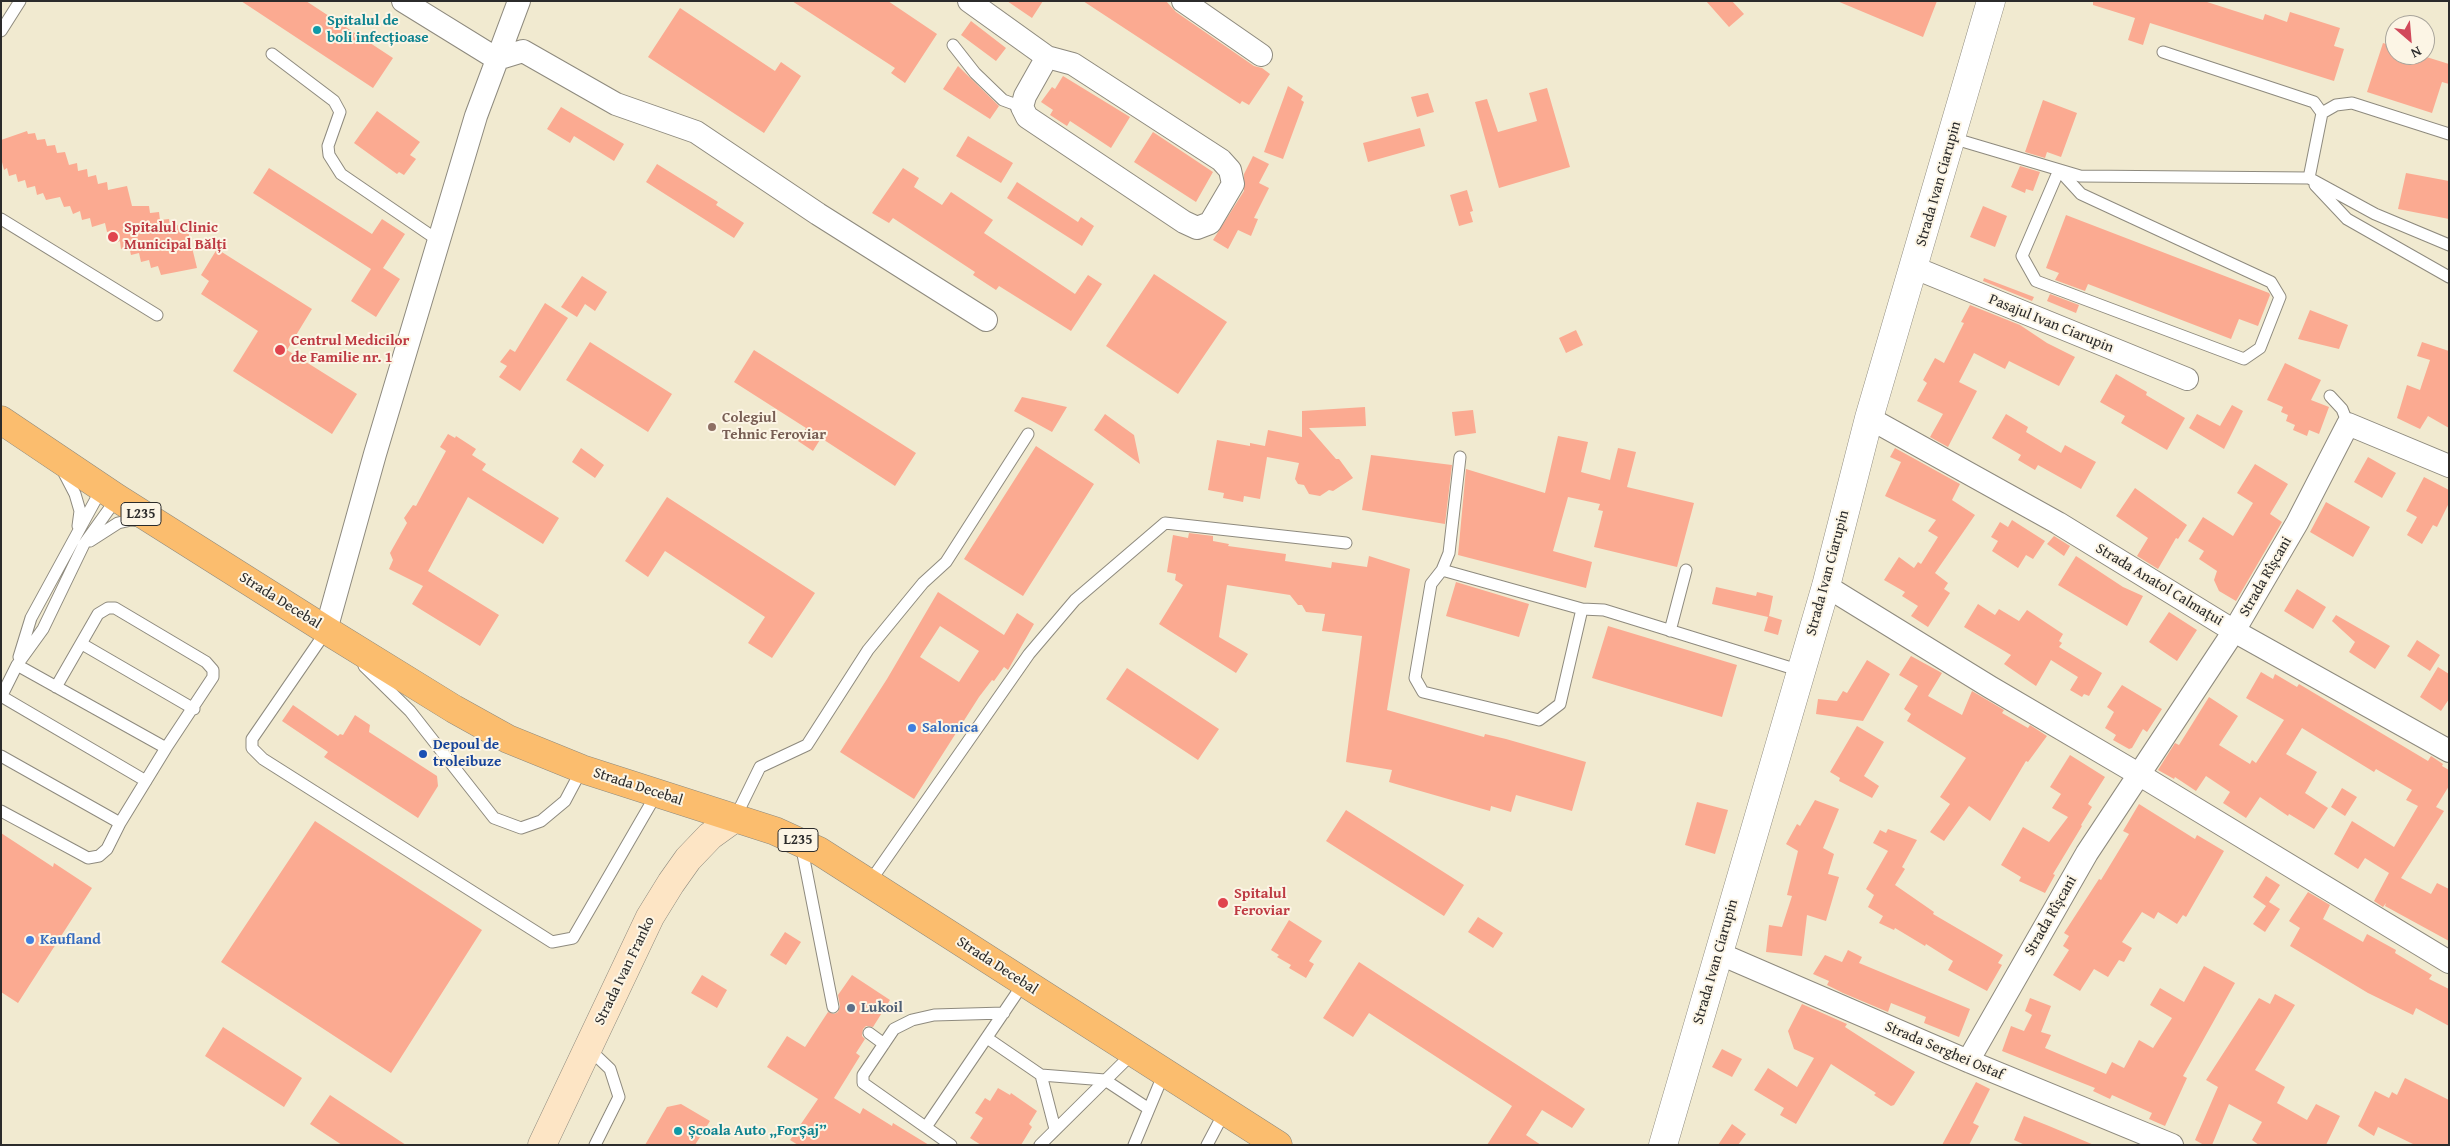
<!DOCTYPE html>
<meta charset="utf-8">
<style>
body{margin:0}
#map{position:relative;width:2450px;height:1146px;overflow:hidden;background:#f1ead0;font-family:"Gentium Book Plus",serif}
canvas{display:block}
.frame{position:absolute;inset:0;border:2px solid #2b2b2b;pointer-events:none}
.north{position:absolute;left:2385px;top:15px;width:50px;height:50px;box-sizing:border-box;background:#fcf5e5;border:1px solid #a8a49b;border-radius:50%;rotate:153deg;font-size:14px;font-weight:700;line-height:20px;text-align:center;color:#2b2b2b}
.north::after{content:'';display:block;margin:auto;width:18px;height:22px;background:#d1495b;clip-path:polygon(50% 0,100% 100%,50% 72%,0 100%)}
</style>
<div id="map">
<canvas width="2450" height="1146"></canvas>
<div class="frame"></div>
<div class="north">N</div>
</div>
<script>
const ctx = document.querySelector('canvas').getContext('2d');
ctx.lineJoin = 'round';
function fill(path, color) { ctx.fillStyle = color; ctx.fill(path, 'evenodd'); }
const toPath = rows => new Path2D(rows.map(r => 'M' + r).join(''));
function strokePath(path, color, width, dash) { ctx.strokeStyle = color; ctx.lineWidth = width; ctx.lineCap = dash ? 'butt' : 'round'; ctx.setLineDash(dash || []); ctx.stroke(path); }
function drawText(font, color, halo, rows, align = 'center') {
  ctx.font = font + ' "Gentium Book Plus",serif'; ctx.lineWidth = 4; ctx.setLineDash([]); ctx.textBaseline = 'middle'; ctx.strokeStyle = halo; ctx.fillStyle = color; for (const [text, x, y, turn = 0] of rows) {
    ctx.save(); ctx.translate(x, y); ctx.rotate((+turn || 0) * Math.PI / 180); ctx.textAlign = isNaN(turn) ? turn : align; if (halo) ctx.strokeText(text, 0, 0); ctx.fillText(text, 0, 0); ctx.restore();
  }
}
const building = toPath([
 [241,1,306,1,393,58,373,88],
 [792,1,888,1,937,34,905,83,891,73,895,68],
 [1007,1,1043,1,1032,18],
 [1083,1,1166,1,1176,12,1254,66,1262,68,1270,74,1249,105,1242,101,1240,104],
 [1706,1,1732,1,1744,14,1729,27],
 [1837,1,1937,1,1923,37],
 [2093,1,2204,1,2263,20,2265,14,2287,22,2290,12,2340,28,2334,46,2344,49,2334,81,2150,23,2143,45,2128,40,2135,18,2093,5],
 [680,8,775,71,781,62,801,76,764,133,648,57],
 [971,21,1006,48,996,61,961,35],
 [2383,43,2395,47,2395,55,2420,55,2449,64,2449,84,2442,82,2432,113,2367,92],
 [958,66,999,106,990,119,943,89],
 [1063,76,1130,117,1111,148,1070,121,1067,126,1050,115,1053,110,1041,102,1052,87,1055,89],
 [1288,86,1303,96,1301,100,1304,102,1283,159,1264,152],
 [1547,88,1570,167,1499,188,1475,102,1487,99,1498,132,1537,121,1529,93],
 [1428,93,1434,112,1417,117,1411,97],
 [2043,100,2077,113,2061,157,2047,152,2045,158,2025,152],
 [561,107,624,144,614,161,574,136,570,143,547,129],
 [377,111,420,142,410,155,416,159,404,175,399,172,397,174,354,143],
 [1420,128,1425,146,1368,162,1363,143],
 [27,131,28,134,35,133,37,140,45,139,47,146,55,145,57,153,65,152,69,165,77,163,78,171,87,169,88,177,96,175,98,184,107,182,108,190,127,186,132,206,149,206,150,213,159,212,160,220,169,219,170,226,178,225,180,233,188,231,197,268,161,275,158,266,151,268,149,260,141,262,139,253,131,255,129,246,121,249,120,241,116,243,114,231,107,232,105,223,92,227,90,218,82,220,80,211,73,214,70,206,64,207,60,197,46,200,43,193,37,195,35,186,27,188,25,180,18,182,16,174,9,176,7,168,4,170,1,158,1,140],
 [1153,132,1213,172,1196,202,1134,162],
 [968,136,1013,163,1001,183,956,156],
 [1253,156,1269,164,1259,183,1269,188,1254,218,1258,219,1251,236,1238,230,1228,249,1213,240,1244,191,1244,174],
 [657,164,718,202,716,205,744,223,734,238,646,182],
 [2020,166,2040,172,2033,191,2026,189,2025,193,2011,187],
 [269,168,372,234,382,219,405,234,383,268,400,279,376,317,351,301,371,269,253,193],
 [903,168,919,178,914,187,942,205,951,192,993,220,984,233,1075,294,1088,275,1102,284,1071,331,999,286,996,290,973,275,975,272,893,218,889,223,872,213],
 [2406,173,2449,181,2449,219,2398,209],
 [1017,182,1078,222,1081,217,1094,226,1082,246,1007,198],
 [1467,190,1473,211,1470,212,1473,222,1459,226,1450,195],
 [1983,206,2007,216,1995,247,1970,237],
 [2066,215,2269,293,2270,295,2258,326,2239,319,2231,339,2088,284,2085,291,2055,280,2059,273,2046,268],
 [217,249,312,309,287,350,357,394,332,434,233,371,258,331,201,294,209,281,201,275],
 [1154,274,1227,322,1178,394,1106,346],
 [582,276,607,292,595,311,585,304,577,317,561,307],
 [1984,278,2034,297,2032,301,1983,281],
 [2050,294,2079,305,2076,313,2047,301],
 [545,303,568,318,520,391,499,377,507,366,500,362,510,349,515,352],
 [1970,305,2020,325,2047,343,2075,357,2059,386,2009,361,2005,369,1974,353,1959,382,1977,391,1948,447,1930,437,1943,414,1917,401,1927,383,1923,380,1935,358,1944,363,1964,323,1961,322],
 [2310,310,2348,325,2339,349,2298,339],
 [1576,330,1583,345,1566,353,1559,338],
 [590,342,672,394,648,432,566,380],
 [2422,342,2449,351,2449,428,2428,416,2420,429,2397,418,2407,385,2420,390,2430,360,2417,356],
 [754,350,916,453,895,486,821,438,813,451,798,441,806,428,734,382],
 [2285,363,2321,380,2311,400,2329,407,2319,434,2309,430,2307,436,2293,430,2295,425,2286,421,2288,415,2281,412,2283,407,2267,400],
 [2116,374,2147,392,2146,395,2185,418,2167,450,2121,423,2125,416,2100,402],
 [1022,397,1067,407,1052,432,1014,411],
 [2232,405,2243,411,2224,449,2189,428,2197,414,2220,426],
 [1365,407,1366,426,1309,428,1336,459,1339,459,1353,478,1333,491,1329,490,1320,496,1309,494,1304,485,1298,484,1295,479,1299,463,1267,457,1260,499,1244,496,1243,502,1223,498,1224,493,1208,490,1217,440,1250,446,1250,443,1265,446,1268,430,1302,437,1302,411],
 [1473,410,1476,433,1455,436,1452,412],
 [1105,414,1134,435,1140,464,1094,430],
 [2006,414,2028,427,2026,432,2061,453,2065,445,2096,462,2081,489,2038,465,2035,470,2018,460,2021,455,1992,438],
 [448,434,455,438,456,436,476,449,472,455,486,464,482,470,559,518,543,544,468,497,428,571,499,615,480,646,412,604,423,586,389,569,393,560,390,553,407,523,404,518,413,505,416,506,446,451,440,447],
 [1558,436,1588,442,1581,472,1610,480,1618,448,1636,452,1627,487,1694,503,1677,567,1594,547,1603,511,1598,510,1600,504,1568,497,1553,551,1592,562,1586,588,1458,555,1466,469,1545,493],
 [1036,446,1094,484,1023,596,964,559],
 [581,448,604,465,595,478,572,462],
 [1895,448,1960,484,1952,500,1975,515,1935,573,1948,583,1944,589,1950,593,1928,627,1911,616,1918,606,1902,596,1905,592,1884,580,1899,557,1914,568,1918,562,1921,564,1938,537,1928,531,1936,520,1885,496,1901,462,1890,457],
 [1371,455,1452,465,1445,524,1362,510],
 [2368,457,2396,473,2382,498,2354,482],
 [2255,464,2288,484,2270,514,2282,522,2236,601,2219,591,2214,580,2217,571,2199,559,2204,551,2188,541,2203,517,2233,536,2253,503,2237,493],
 [2424,477,2449,490,2449,503,2437,527,2433,525,2422,544,2407,535,2417,517,2406,511],
 [2135,488,2187,525,2178,539,2176,538,2158,569,2137,556,2148,538,2116,516],
 [667,497,815,593,772,658,748,643,765,617,665,551,648,577,625,561],
 [2326,502,2370,527,2353,557,2310,532],
 [2012,520,2045,541,2033,559,2026,555,2018,568,1992,551,1998,541,1991,537,2000,522,2008,527],
 [1189,533,1213,536,1213,541,1229,544,1228,546,1286,554,1285,561,1331,568,1332,562,1367,567,1369,556,1410,569,1387,710,1484,737,1485,734,1489,735,1506,739,1586,762,1572,811,1516,795,1511,812,1491,806,1490,811,1389,782,1392,770,1346,762,1362,636,1322,631,1325,614,1306,612,1302,605,1298,605,1290,595,1227,585,1219,637,1248,654,1236,673,1159,624,1183,585,1175,580,1176,574,1167,572,1173,535,1188,538],
 [2054,536,2070,546,2064,556,2047,544],
 [2076,556,2123,587,2143,596,2127,626,2058,585],
 [1456,582,1529,604,1519,637,1446,616],
 [1716,587,1756,596,1757,592,1773,596,1769,616,1782,620,1778,635,1764,631,1768,617,1712,604],
 [2297,589,2326,607,2313,629,2284,611],
 [938,592,1004,635,1017,613,1034,624,1008,670,1004,667,994,681,992,680,979,697,914,799,840,752,887,679],
 [940,626,979,651,959,682,920,657],
 [1978,604,1995,615,1999,609,2019,621,2027,610,2063,634,2059,641,2062,643,2059,647,2102,673,2089,696,2084,694,2082,697,2070,690,2078,677,2051,660,2036,686,2004,664,2011,655,1964,627],
 [2169,612,2197,630,2177,661,2149,642],
 [2336,615,2390,646,2375,669,2349,652,2355,642,2332,621],
 [1608,626,1737,665,1722,717,1592,678],
 [2417,640,2440,655,2430,671,2407,656],
 [1911,656,1942,673,1928,696,1962,715,1972,691,2004,710,2002,713,2028,728,2030,725,2047,736,2028,762,2026,761,1990,821,1969,806,1944,841,1930,832,1950,804,1940,797,1966,758,1907,721,1911,714,1904,709,1918,686,1899,675],
 [1867,660,1890,674,1863,721,1816,714,1818,699,1837,701,1843,691,1847,693],
 [2438,667,2449,674,2449,699,2441,711,2420,697],
 [1127,668,1219,729,1198,760,1106,699],
 [2261,672,2273,679,2275,674,2297,687,2299,684,2428,761,2431,756,2443,764,2442,766,2449,770,2449,786,2436,807,2444,811,2401,878,2431,894,2437,883,2449,889,2449,941,2385,906,2386,903,2383,907,2374,901,2389,873,2365,858,2358,869,2334,854,2352,821,2394,847,2418,806,2406,800,2412,790,2376,769,2374,772,2302,728,2286,754,2317,772,2305,793,2328,808,2314,829,2289,814,2288,816,2260,797,2246,818,2223,803,2230,792,2206,776,2196,791,2175,777,2174,779,2158,770,2175,743,2179,745,2209,697,2238,716,2219,745,2250,764,2252,760,2256,763,2284,720,2246,698],
 [2122,685,2162,709,2147,732,2143,729,2132,748,2129,749,2113,740,2116,735,2105,728,2114,712,2107,707],
 [293,705,338,736,340,734,343,735,355,715,370,725,369,732,437,776,438,786,418,818,324,757,328,752,282,721],
 [1857,726,1884,742,1864,776,1879,786,1872,798,1839,781,1840,778,1830,772],
 [2070,755,2105,777,2088,804,2092,807,2081,825,2082,826,2053,874,2055,875,2045,893,2019,881,2021,877,2001,865,2023,827,2049,842,2068,817,2052,808,2061,794,2050,787],
 [2342,788,2357,797,2345,816,2331,807],
 [1815,800,1839,809,1823,848,1834,854,1828,874,1839,877,1826,921,1807,915,1802,956,1766,952,1769,925,1782,927,1792,896,1787,895,1798,851,1786,844,1797,824,1800,826],
 [1697,802,1728,810,1715,854,1685,845],
 [2139,804,2195,839,2197,835,2224,851,2186,917,2183,915,2177,924,2158,912,2154,919,2142,912,2122,942,2132,948,2124,962,2119,960,2108,977,2094,969,2080,991,2053,975,2069,950,2063,946,2069,936,2064,933,2099,879,2101,880,2129,834,2123,831],
 [1346,810,1464,885,1444,916,1326,841],
 [315,821,482,930,391,1073,221,962],
 [1888,829,1917,840,1902,867,1905,869,1895,885,1934,912,1933,914,2003,955,1998,963,2002,965,1987,991,1948,970,1953,961,1926,944,1925,946,1895,928,1894,930,1879,923,1883,916,1868,907,1874,895,1866,889,1888,851,1873,843,1880,830,1886,833],
 [1,833,53,867,54,863,92,888,18,1003,1,992],
 [2266,876,2280,885,2269,902,2280,909,2265,932,2253,924,2266,906,2253,897],
 [2308,892,2330,905,2323,919,2363,942,2367,934,2396,950,2395,953,2432,975,2429,979,2449,989,2449,1026,2416,1008,2413,1015,2368,993,2290,946,2300,928,2289,921],
 [1478,917,1503,933,1493,948,1468,932],
 [1289,920,1322,941,1309,961,1314,964,1306,978,1289,968,1291,965,1277,957,1279,955,1271,950],
 [785,932,801,942,786,965,770,955],
 [1848,950,1862,957,1859,963,1970,1009,1959,1037,1924,1023,1926,1017,1891,1003,1888,1012,1843,993,1827,985,1829,981,1813,974,1825,955,1842,962],
 [1359,962,1585,1109,1572,1128,1542,1110,1526,1135,1541,1145,1487,1145,1512,1106,1369,1013,1353,1037,1323,1018],
 [2204,966,2235,983,2183,1076,2187,1078,2165,1126,2149,1119,2152,1113,2112,1095,2110,1099,2093,1091,2095,1088,2002,1051,2011,1026,2024,1031,2032,1015,2025,1011,2030,998,2051,1006,2041,1032,2051,1035,2045,1048,2106,1074,2112,1062,2124,1068,2139,1040,2153,1048,2172,1018,2150,1005,2160,988,2184,1002],
 [702,975,727,990,717,1008,691,993],
 [852,975,890,1000,873,1027,866,1026,863,1029,862,1036,865,1039,856,1053,860,1056,834,1098,860,1114,863,1108,892,1126,893,1123,929,1145,798,1145,790,1140,818,1099,767,1067,787,1036,805,1047,828,1012,834,1014,838,1012,840,1006,838,995],
 [2275,994,2295,1005,2255,1070,2285,1087,2277,1103,2307,1120,2316,1104,2340,1116,2326,1145,2259,1145,2252,1140,2262,1122,2229,1104,2212,1145,2204,1145,2195,1140,2218,1087,2206,1080,2259,998,2270,1004],
 [1802,1004,1847,1024,1845,1027,1915,1072,1894,1105,1891,1106,1874,1095,1876,1093,1831,1064,1796,1124,1780,1115,1784,1108,1754,1090,1768,1068,1797,1087,1814,1058,1794,1049,1788,1031],
 [223,1027,302,1078,284,1107,205,1056],
 [1722,1049,1742,1059,1732,1077,1712,1067],
 [2405,1078,2449,1100,2449,1145,2415,1145,2378,1127,2374,1136,2358,1126,2375,1091,2389,1098,2392,1092,2397,1095],
 [1976,1082,1990,1089,1973,1123,1979,1126,1969,1145,1942,1145],
 [998,1088,1010,1095,1011,1093,1037,1111,1029,1124,1032,1127,1021,1145,981,1145,970,1138,983,1118,975,1113,985,1098,990,1101],
 [330,1095,406,1145,342,1145,310,1124],
 [681,1104,710,1121,695,1145,645,1145,667,1107],
 [2024,1116,2049,1126,2094,1145,2025,1145,2014,1140],
 [1732,1124,1746,1134,1738,1145,1718,1145]
]);
const service = toPath([
 [1,31,20,1],
 [953,45,975,73,1003,100,1022,107],
 [2163,52,2314,102,2322,113],
 [272,54,334,101,340,112,328,146,329,155,341,174,439,241],
 [1952,138,2080,176,2309,178,2375,214,2449,245],
 [2059,170,2081,194,2271,282,2280,297,2260,348,2244,359,2036,281,2022,256,2059,170],
 [2309,178,2322,113,2336,105,2352,103,2449,134],
 [2315,185,2347,219,2449,277],
 [1,219,157,315],
 [2330,396,2342,409,2348,424],
 [62,469,75,494,80,511,78,526],
 [90,541,118,523,131,520,141,521],
 [1442,570,1582,609,1560,704,1539,720,1423,692,1415,678,1431,584,1442,570],
 [1442,570,1449,553,1460,457],
 [1582,609,1604,610,1801,671],
 [327,630,252,739,252,748,263,759,552,942,573,938,657,793],
 [1670,631,1686,570],
 [82,644,194,709],
 [19,657,31,618,102,488],
 [364,666,410,711,494,818,521,828,541,821,565,801,582,769],
 [56,687,98,614,108,608,115,608,206,662,213,670,213,677,166,748],
 [1,696,146,781],
 [1,697,17,665,43,629,84,544,117,498],
 [1,756,120,823],
 [1,811,88,858,99,856,107,849,120,823,166,748,17,665],
 [735,818,760,767,807,745,868,650,923,583,946,562,1028,434],
 [801,844,833,1007],
 [869,883,1029,654,1075,600,1165,523,1346,543],
 [869,1033,884,1044],
 [987,1038,1041,1075,1105,1080,1149,1109],
 [588,1048,610,1069,619,1097,595,1145],
 [1041,1075,1055,1129],
 [926,1127,1023,984],
 [951,1145,863,1083,863,1075,894,1029,912,1020,934,1015,1004,1013],
 [1040,1145,1133,1053],
 [1134,1145,1164,1073],
 [1207,1145,1225,1111]
]);
const minor = toPath([
 [403,1,497,59,523,51,616,104,696,132,818,214,986,320],
 [969,1,1047,57,1073,64,1221,160,1230,170,1233,184,1210,223,1197,228,1184,222,1027,117,1022,107,1025,96,1047,57],
 [1183,1,1261,55],
 [1915,268,2187,379],
 [1869,418,2058,523,2234,631,2449,751],
 [1826,586,1990,687,2140,775,2449,962],
 [326,630,375,454,476,116,519,1],
 [1718,953,1968,1061,2172,1145],
 [1968,1061,2087,853,2234,631,2297,523,2348,424,2449,466]
]);
const tertiary = toPath([
 [1663,1145,1826,586,1869,418,1991,1]
]);
const secondary = toPath([
 [542,1145,650,917,671,883,688,859,710,836,735,818]
]);
const primary = toPath([
 [1,420,117,498,326,630,454,709,508,739,582,769,775,831,819,851,1278,1145]
]);
const markers = [
 [317,30,5,"#0f9aa8"],
 [113,237,6,"#e0444e"],
 [280,350,6,"#e0444e"],
 [712,427,5,"#8d6e63"],
 [912,728,5,"#3f7fe0"],
 [423,754,5,"#1a4fb4"],
 [1223,903,6,"#e0444e"],
 [30,940,5,"#3f7fe0"],
 [851,1008,5,"#5c6f8a"],
 [678,1131,5,"#0f9aa8"]
];
const shields = [
 [141,514,40],
 [798,840,40]
];
const shieldNames = [
 ["L235",141,514],
 ["L235",798,840]
];
const cultureNames = [
 ["Spitalul de",327,21],
 ["boli infecțioase",327,38],
 ["Școala Auto „ForȘaj”",688,1131]
];
const streetNames = [
 ["Strada Ivan Ciarupin",1939,184,-74],
 ["Pasajul Ivan Ciarupin",2051,324,22],
 ["Strada Ivan Ciarupin",1828,573,-75],
 ["Strada Rîșcani",2266,577,-60],
 ["Strada Anatol Calmațui",2159,585,31],
 ["Strada Decebal",280,601,32],
 ["Strada Decebal",638,787,18],
 ["Strada Rîșcani",2051,916,-60],
 ["Strada Ivan Ciarupin",1716,962,-74],
 ["Strada Decebal",997,966,33],
 ["Strada Ivan Franko",625,971,-64],
 ["Strada Serghei Ostaf",1944,1051,23]
];
const healthNames = [
 ["Spitalul Clinic",124,228],
 ["Municipal Bălți",124,245],
 ["Centrul Medicilor",291,341],
 ["de Familie nr. 1",291,358],
 ["Spitalul",1234,894],
 ["Feroviar",1234,911]
];
const educationNames = [
 ["Colegiul",722,418],
 ["Tehnic Feroviar",722,435]
];
const shopNames = [
 ["Salonica",922,728],
 ["Kaufland",40,940]
];
const transitNames = [
 ["Depoul de",433,745],
 ["troleibuze",433,762]
];
const serviceNames = [
 ["Lukoil",861,1008]
];
fill(building, '#fbaa91');
strokePath(service, '#8e8a7e', 13);
strokePath(minor, '#8e8a7e', 24);
strokePath(tertiary, '#8e8a7e', 29);
strokePath(secondary, '#8e8a7e', 29);
strokePath(primary, '#8e8a7e', 29);
strokePath(service, '#fff', 11);
strokePath(minor, '#fff', 22);
strokePath(tertiary, '#fff', 28);
strokePath(secondary, '#fde5c5', 28);
strokePath(primary, '#fbbd6e', 28);
for (const [x, y, r, color] of markers) { const dot = new Path2D(); dot.arc(x, y, r, 0, 2 * Math.PI); ctx.fillStyle = color; ctx.fill(dot); strokePath(dot, '#fcf5e5', 2); }
for (const [x, y, w] of shields) { const box = new Path2D(); box.roundRect(x - w / 2, y - 11.5, w, 23, 4); ctx.fillStyle = '#fcf5e5'; ctx.fill(box); strokePath(box, '#2b2b2b', 1); }
drawText('bold 14px', '#2b2b2b', null, shieldNames);
drawText('bold 15px', '#0d838f', '#fcf5e5', cultureNames, 'left');
drawText('15px', '#2b2b2b', '#fcf5e5', streetNames);
drawText('bold 15px', '#be3a42', '#fcf5e5', healthNames, 'left');
drawText('bold 15px', '#785e54', '#fcf5e5', educationNames, 'left');
drawText('bold 15px', '#366cbe', '#fcf5e5', shopNames, 'left');
drawText('bold 15px', '#164399', '#fcf5e5', transitNames, 'left');
drawText('bold 15px', '#4e5e75', '#fcf5e5', serviceNames, 'left');
</script>
